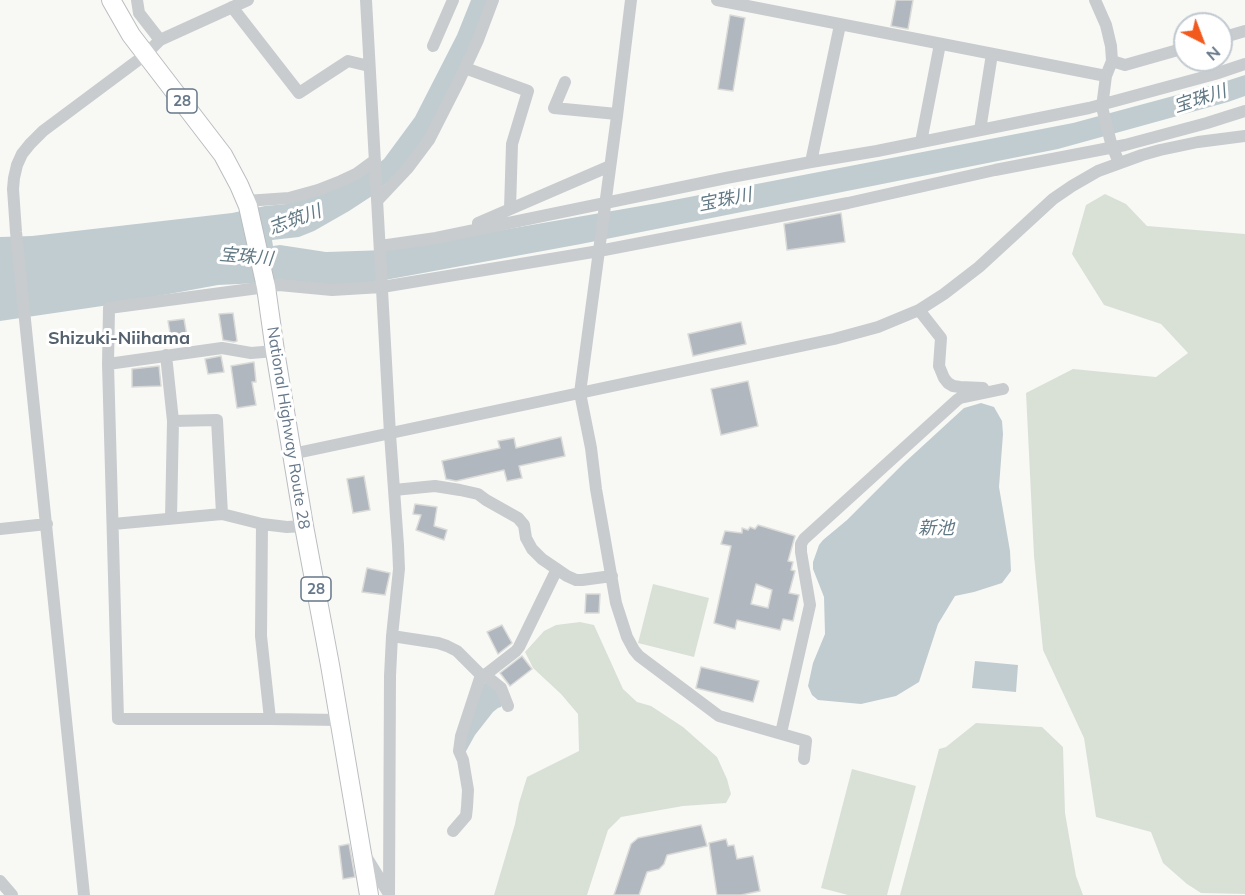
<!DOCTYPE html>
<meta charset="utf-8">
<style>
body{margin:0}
#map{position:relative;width:1245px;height:895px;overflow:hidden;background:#f8f9f5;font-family:Mulish,sans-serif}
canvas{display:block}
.north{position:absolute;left:1173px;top:12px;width:60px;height:60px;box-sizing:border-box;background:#fff;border:2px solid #c1c9d0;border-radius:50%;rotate:138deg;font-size:16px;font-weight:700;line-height:24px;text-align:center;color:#657789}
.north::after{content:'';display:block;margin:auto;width:21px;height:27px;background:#f2591c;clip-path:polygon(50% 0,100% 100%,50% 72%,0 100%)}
</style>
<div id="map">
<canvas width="1245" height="895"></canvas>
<div class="north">N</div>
</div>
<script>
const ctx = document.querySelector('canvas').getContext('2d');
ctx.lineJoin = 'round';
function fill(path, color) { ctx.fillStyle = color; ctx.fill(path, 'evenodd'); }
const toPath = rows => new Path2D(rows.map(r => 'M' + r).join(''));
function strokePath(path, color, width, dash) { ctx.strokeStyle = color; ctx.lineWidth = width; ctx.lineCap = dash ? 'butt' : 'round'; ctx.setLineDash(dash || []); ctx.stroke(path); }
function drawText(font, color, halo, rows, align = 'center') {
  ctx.font = font + ' Mulish,"Noto Sans JP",sans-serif'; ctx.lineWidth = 6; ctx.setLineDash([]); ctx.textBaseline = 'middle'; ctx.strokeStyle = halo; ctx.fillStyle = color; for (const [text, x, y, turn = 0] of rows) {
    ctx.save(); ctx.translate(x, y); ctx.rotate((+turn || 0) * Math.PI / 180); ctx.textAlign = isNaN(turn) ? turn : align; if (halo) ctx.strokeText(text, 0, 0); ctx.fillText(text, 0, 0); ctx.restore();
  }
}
const green = toPath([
 [1105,194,1126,204,1147,226,1245,234,1245,894,1201,893,1187,884,1163,863,1151,832,1096,817,1084,738,1043,650,1034,556,1026,393,1073,369,1156,377,1188,353,1161,324,1104,305,1072,254,1086,205],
 [653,584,709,598,694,657,638,643],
 [580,622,594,625,623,689,637,702,651,706,683,727,717,757,727,779,731,794,726,803,683,806,621,817,608,830,587,895,494,895,515,824,519,803,527,777,579,751,578,714,561,694,533,668,525,652,544,631,556,625],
 [976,723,1042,727,1063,747,1065,813,1076,876,1083,895,900,895,939,749,946,747],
 [852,769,916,786,887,895,848,895,821,888]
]);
const water = toPath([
 [471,0,490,0,446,101,408,164,372,196,349,211,314,231,299,237,272,240,273,246,280,245,326,252,387,250,658,203,1073,123,1214,85,1245,75,1245,96,1228,102,1058,149,581,244,374,282,337,286,280,282,218,285,109,305,0,321,0,237,32,236,232,213,265,206,287,204,370,170,384,159,415,117,457,35],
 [981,403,994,407,1002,421,1003,434,999,487,1010,551,1011,571,1002,583,974,592,955,596,938,624,919,682,896,696,861,704,818,700,812,695,808,686,813,663,825,634,824,597,813,569,813,562,819,545,823,540,847,520,903,464,964,408],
 [975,661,1018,665,1016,692,972,688],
 [486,682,494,685,502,705,501,707,498,708,493,712,475,735,465,753,463,751,467,727,482,685]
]);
const building = toPath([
 [896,0,913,0,908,29,891,26,896,0],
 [730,15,745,18,733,91,718,89,730,15],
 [841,213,845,242,787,250,784,224,841,213],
 [233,313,237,341,234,342,223,340,219,314,233,313],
 [184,319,188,342,172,345,168,321,184,319],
 [741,322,746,344,693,356,688,334,741,322],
 [221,356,224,372,208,374,205,359,221,356],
 [254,362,256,382,252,382,256,405,237,408,231,366,254,362],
 [159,366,161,386,132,387,132,369,159,366],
 [748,381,758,426,721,435,711,389,748,381],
 [561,437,565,456,519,466,522,478,507,481,504,470,456,481,446,479,442,461,500,448,498,441,514,438,516,448,561,437],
 [364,476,370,510,353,513,347,479,364,476],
 [415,504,437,507,434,526,447,530,444,540,416,530,421,515,413,514,415,504],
 [758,525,795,536,788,561,793,562,791,570,795,571,789,593,799,595,793,621,783,619,780,630,737,620,735,629,714,623,731,546,721,544,725,531,742,533,742,528,748,530,750,527,755,529,758,525],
 [756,584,772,590,768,608,751,604,756,584],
 [367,568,390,573,385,595,362,592,367,568],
 [586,594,600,594,599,613,585,613,586,594],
 [502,625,512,643,498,654,487,632,502,625],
 [522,656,532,669,510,686,500,673,522,656],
 [701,667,759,681,753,702,696,688,701,667],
 [701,825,707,846,667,855,664,864,659,869,647,872,639,895,614,895,631,844,638,838,701,825],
 [726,839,728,846,734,845,737,859,753,856,760,891,741,895,717,895,709,843,726,839],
 [349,844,355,877,343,879,339,846,349,844]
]);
const minor = toPath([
 [137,0,139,13,160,40],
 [366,0,390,434,398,545,399,569,392,636,390,676,389,895],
 [631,0,617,116,580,393,591,448,596,489,616,603,627,637,634,650,639,656,719,716,806,741,804,759],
 [717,0,1106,76],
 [1095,0,1106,25,1111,46,1112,61,1106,76,1102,107,1111,143,1119,163],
 [232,7,299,93,348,61,369,66],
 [1221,38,1245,31],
 [433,46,453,0],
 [1112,61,1125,65,1185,48],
 [465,68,528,91,512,144,510,209],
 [565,82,554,108,617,114],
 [980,130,992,54],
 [921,142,940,44],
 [811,162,840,25],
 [246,201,289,198,318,190,341,181,356,174,375,160],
 [377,201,408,168,429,140,459,81,478,40,493,0],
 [478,225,478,223,610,166],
 [380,246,436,238,726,178,811,162,877,151,1089,108,1215,74,1245,64],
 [919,310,941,338,939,366,944,378,948,383,953,386,960,387,983,388],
 [166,355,173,421,171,518],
 [108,364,222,348,251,353,275,351],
 [173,421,217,420,222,514],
 [292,454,834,339,878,327,919,310,944,294,979,267,1053,199,1072,186,1098,171,1142,155,1160,150,1198,142,1245,136],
 [394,490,435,486,460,490,478,494,486,500,518,518,524,525,526,538,532,549,542,559,567,576,576,580,582,580,612,576],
 [113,524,222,514,262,524,287,527,304,526],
 [262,524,261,636,270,719],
 [0,529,47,524],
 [392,636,438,643,447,646,457,651,481,675,461,736,459,751,463,760,468,790,467,807,466,816,453,831],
 [481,675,485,675,516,651,519,647,557,569],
 [485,675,501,688,508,706],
 [340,720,270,719,118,719,108,364,109,308,266,287,279,285,332,290,382,287,599,251,848,203,995,170,1125,145,1207,123,1245,111],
 [781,733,810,605,801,552,801,544,804,539,957,400,960,398,1003,389],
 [365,855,389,894],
 [0,881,12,895],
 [84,895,16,232,13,189,14,178,17,165,22,154,30,144,43,131,145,55,160,40,248,0]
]);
const highway = toPath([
 [111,0,131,35,223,155,239,185,248,206,266,287,275,351,304,526,330,665,369,895]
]);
const shields = [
 [182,101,30],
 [316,589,30]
];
const shieldNames = [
 ["28",182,101],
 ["28",316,589]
];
const streetNames = [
 ["National Highway Route 28",288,428,81]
];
const waterNames = [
 ["宝珠川",1200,99,-18],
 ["宝珠川",725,200,-11],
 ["志筑川",295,220,-20],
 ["宝珠川",246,257,5],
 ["新池",936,529]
];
const neighbourhoodNames = [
 ["Shizuki-Niihama",119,339]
];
fill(green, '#d9e1d6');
fill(water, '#c1ccd1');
fill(building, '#b0b7be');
strokePath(building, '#dadad8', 1.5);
strokePath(highway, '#babec1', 20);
strokePath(minor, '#c8cccf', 12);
strokePath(highway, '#fff', 18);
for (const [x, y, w] of shields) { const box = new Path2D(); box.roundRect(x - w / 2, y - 12, w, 24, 4.5); ctx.fillStyle = '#fff'; ctx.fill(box); strokePath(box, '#657789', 1.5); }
drawText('bold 15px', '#657789', null, shieldNames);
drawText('16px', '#657789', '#fff', streetNames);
drawText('italic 18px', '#617984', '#fff', waterNames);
drawText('bold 18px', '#53616e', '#fff', neighbourhoodNames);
</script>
